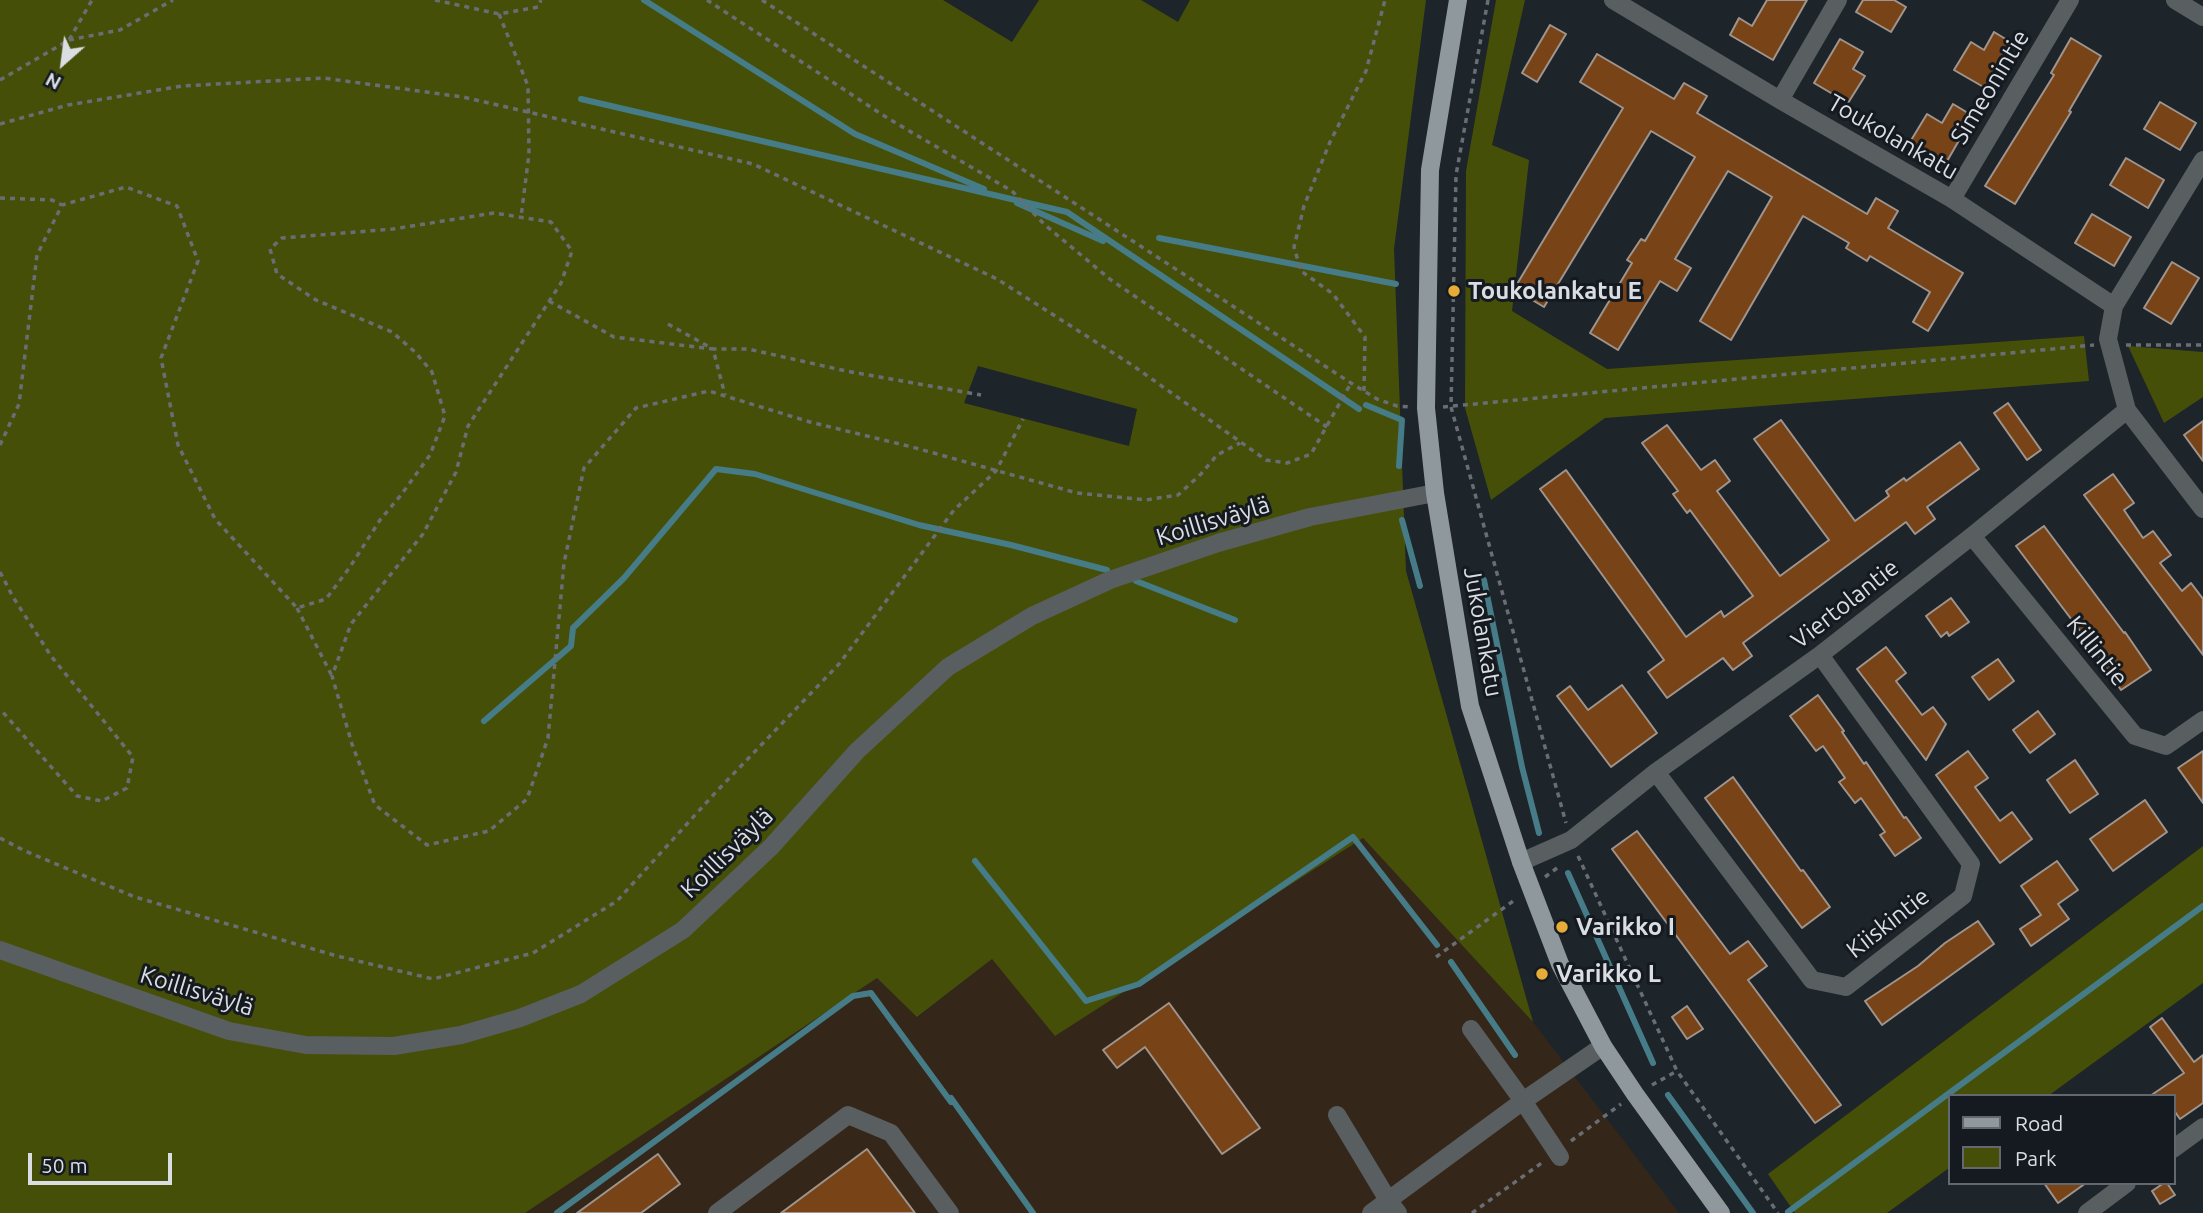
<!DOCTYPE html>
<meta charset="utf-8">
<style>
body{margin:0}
#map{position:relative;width:2203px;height:1213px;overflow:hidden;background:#1d242a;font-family:Ubuntu,sans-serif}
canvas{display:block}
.legend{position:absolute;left:1948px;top:1094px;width:228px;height:91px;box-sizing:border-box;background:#141a20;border:2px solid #63686e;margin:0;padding:9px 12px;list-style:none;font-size:21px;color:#dadee3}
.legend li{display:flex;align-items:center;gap:14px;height:35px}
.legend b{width:35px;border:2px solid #63686e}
.north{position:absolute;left:28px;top:28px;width:70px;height:70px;-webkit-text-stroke:5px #141a20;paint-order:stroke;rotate:208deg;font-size:19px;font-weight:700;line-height:28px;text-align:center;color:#dadee3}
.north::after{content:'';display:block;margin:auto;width:24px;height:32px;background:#dadee3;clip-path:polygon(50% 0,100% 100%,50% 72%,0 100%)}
.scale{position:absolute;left:28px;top:1153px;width:144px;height:32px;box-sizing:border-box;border:4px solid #dadee3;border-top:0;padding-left:9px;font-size:21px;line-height:24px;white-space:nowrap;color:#dadee3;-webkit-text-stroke:5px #141a20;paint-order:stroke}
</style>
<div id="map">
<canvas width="2203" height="1213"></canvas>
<ul class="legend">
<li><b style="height:9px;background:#8f999d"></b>Road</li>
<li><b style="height:19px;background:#464f08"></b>Park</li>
</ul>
<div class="north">N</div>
<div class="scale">50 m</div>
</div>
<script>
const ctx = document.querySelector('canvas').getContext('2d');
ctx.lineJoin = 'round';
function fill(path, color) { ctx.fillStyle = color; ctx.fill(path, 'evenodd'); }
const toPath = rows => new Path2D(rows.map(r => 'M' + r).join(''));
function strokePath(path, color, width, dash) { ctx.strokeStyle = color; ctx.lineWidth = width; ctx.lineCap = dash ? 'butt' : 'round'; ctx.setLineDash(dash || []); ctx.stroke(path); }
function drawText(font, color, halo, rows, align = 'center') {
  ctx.font = font + ' Ubuntu,sans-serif'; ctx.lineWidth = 6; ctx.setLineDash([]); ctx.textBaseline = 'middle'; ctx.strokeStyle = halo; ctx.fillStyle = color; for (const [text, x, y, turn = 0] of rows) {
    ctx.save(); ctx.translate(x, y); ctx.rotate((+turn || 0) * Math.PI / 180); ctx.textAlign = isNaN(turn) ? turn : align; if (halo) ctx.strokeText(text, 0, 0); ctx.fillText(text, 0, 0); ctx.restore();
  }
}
const industrial = toPath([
 [1363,838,1533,1022,1679,1213,525,1213,877,978,918,1017,992,959,1056,1035]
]);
const green = toPath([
 [0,0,943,0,1012,42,1039,0,1141,0,1178,22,1190,0,1426,0,1394,249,1406,571,1533,1022,1363,838,1055,1036,992,959,917,1017,877,978,525,1213,0,1213],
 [978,366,1137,409,1129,446,964,403],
 [1496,0,1525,0,1492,145,1529,160,1512,311,1607,369,2084,336,2089,381,1605,418,1491,500,1465,408,1466,171],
 [2128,346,2203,352,2203,397,2164,423],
 [2203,846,2203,983,2048,1096,1949,1096,1949,1168,1887,1213,1795,1213,1768,1174]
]);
const stream = toPath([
 [644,0,855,134,984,189],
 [581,99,1067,212,1359,409],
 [1017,203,1103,241],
 [1159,238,1396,284],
 [1366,405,1402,420,1399,466],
 [1402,520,1420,586],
 [1484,580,1522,767,1539,833],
 [1136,581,1235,620],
 [484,721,571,646,573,628,624,578,716,469,755,474,919,525,1011,545,1107,570],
 [975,861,1086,1001,1139,984,1353,837,1437,945],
 [1568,873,1653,1063],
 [1451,962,1515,1055],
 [1668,1095,1753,1213],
 [951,1098,1033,1213],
 [1788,1212,2203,906],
 [557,1213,853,996,871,993,951,1102]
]);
const building = toPath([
 [1767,0,1807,0,1773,60,1730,35,1739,18,1752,26,1767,0],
 [1863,0,1894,0,1906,7,1891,32,1856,12,1863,0],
 [1550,25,1566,34,1537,82,1522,73,1550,25],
 [1994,32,2014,44,1987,89,1954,70,1971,42,1984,50,1994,32],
 [2071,38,2101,56,2069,111,2071,112,2015,204,1985,186,2054,75,2051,73,2071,38],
 [1840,39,1863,52,1853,69,1865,76,1848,103,1814,83,1840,39],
 [1597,54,1674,99,1684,83,1707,96,1697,113,1867,214,1876,198,1898,211,1888,228,1963,273,1928,331,1913,322,1930,292,1870,256,1867,261,1846,248,1849,243,1803,216,1731,340,1700,321,1772,197,1728,171,1675,259,1691,268,1677,291,1660,281,1618,350,1590,333,1632,263,1627,260,1641,239,1645,241,1695,157,1651,131,1544,307,1514,289,1623,108,1580,82,1597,54],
 [2160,102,2196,123,2180,150,2144,129,2160,102],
 [1953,104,1973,116,1946,163,1910,142,1927,114,1942,123,1953,104],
 [2126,158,2164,180,2148,208,2110,185,2126,158],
 [2092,214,2131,237,2114,266,2075,243,2092,214],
 [2172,262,2199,278,2171,324,2144,308,2172,262],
 [2008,403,2041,450,2027,460,1994,413,2008,403],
 [1781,420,1855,521,1889,496,1886,491,1904,478,1906,481,1960,442,1979,469,1927,507,1935,519,1915,534,1906,522,1743,643,1752,656,1733,670,1723,658,1667,698,1648,672,1664,660,1540,489,1566,470,1686,637,1721,611,1724,617,1753,596,1690,510,1687,513,1673,494,1678,491,1642,443,1667,425,1701,470,1715,460,1730,481,1717,491,1780,576,1829,540,1754,439,1781,420],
 [2203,421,2203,461,2184,435,2203,421],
 [2113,474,2134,503,2124,510,2143,538,2153,531,2171,555,2160,563,2182,591,2191,583,2203,599,2203,655,2084,495,2113,474],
 [2044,526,2124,633,2125,632,2151,670,2121,690,2084,636,2016,546,2044,526],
 [1951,598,1969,622,1949,636,1947,632,1941,637,1926,616,1951,598],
 [1886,647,1906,673,1896,681,1922,715,1933,707,1946,724,1926,760,1857,669,1886,647],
 [1998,659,2014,681,1989,700,1972,677,1998,659],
 [1622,685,1657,733,1611,767,1557,696,1570,686,1588,710,1622,685],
 [1818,695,1844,731,1842,732,1864,764,1866,762,1904,818,1906,817,1921,838,1895,856,1880,835,1885,832,1861,798,1855,803,1839,782,1845,778,1823,746,1816,751,1790,716,1818,695],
 [2038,711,2055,734,2030,753,2013,730,2038,711],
 [1968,751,1988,778,1975,787,2000,821,2012,812,2032,839,2000,863,1936,775,1968,751],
 [2203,751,2203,803,2178,768,2203,751],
 [2075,760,2098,794,2070,813,2047,780,2075,760],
 [1733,777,1801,871,1803,870,1830,907,1802,928,1705,798,1733,777],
 [2145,800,2167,832,2113,871,2090,839,2145,800],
 [1637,831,1730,954,1748,941,1767,966,1748,980,1841,1105,1815,1123,1612,849,1637,831],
 [2057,861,2078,890,2058,904,2069,919,2031,946,2020,929,2041,915,2021,886,2057,861],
 [1978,921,1994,944,1882,1025,1865,1001,1918,966,1945,943,1978,921],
 [1169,1003,1260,1128,1222,1154,1145,1047,1117,1068,1103,1050,1169,1003],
 [1687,1006,1703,1029,1687,1039,1672,1017,1687,1006],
 [2162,1018,2194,1062,2203,1055,2203,1103,2180,1119,2173,1109,2173,1096,2150,1096,2184,1073,2150,1027,2162,1018],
 [867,1149,915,1213,781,1213,867,1149],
 [658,1154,680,1184,641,1213,577,1213,658,1154],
 [2044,1183,2086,1183,2058,1203,2044,1183],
 [2164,1183,2167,1183,2175,1195,2160,1204,2152,1191,2164,1183]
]);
const path = toPath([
 [435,0,499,14,538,7,541,0],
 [707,0,889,119,1012,191,1045,225,1111,280,1327,427],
 [762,0,1351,383,1377,399,1397,406,1411,407],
 [1488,0,1456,175,1451,407,1566,823],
 [499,14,528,86,529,154,521,217],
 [69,40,120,30,173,0],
 [0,80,69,40,92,0],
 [0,124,68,105,182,86,323,78,463,97,753,164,997,279,1132,365,1266,460,1287,463,1311,454,1351,383],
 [0,198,52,200,62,205],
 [549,301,614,337,713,349,725,395],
 [668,324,713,349,748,349,846,371,981,395],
 [2126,345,2203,345],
 [1364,391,1365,337,1333,294,1301,271,1294,247,1304,206,1330,142,1366,71,1385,0],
 [1443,407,2094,345],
 [0,445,19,404,37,255,62,205,126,187,177,206,198,261,161,358,178,445,215,519,297,608,326,599,350,567,380,520,401,495,430,455,445,416,432,372,415,352,392,332,316,300,277,274,270,249,282,238,393,229,494,213,551,222,572,251,561,283,468,426,456,472,423,534,351,624,332,676,352,744,375,805,427,845,489,831,527,799,548,738,564,563,584,468,636,408,709,391,810,422,912,447,1077,493,1146,500,1178,495,1201,474,1217,455,1240,443],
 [0,572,13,597,51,656,133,757,127,788,102,801,77,796,0,709],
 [297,608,332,676],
 [0,838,25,851,135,897,337,956,433,979,533,953,617,901,716,792,839,664,954,510,996,471,1023,419],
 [1578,856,1677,1071,1778,1213],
 [1545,877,1561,865],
 [1436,957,1516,899],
 [1652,1085,1677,1071],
 [1571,1141,1621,1104],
 [1472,1213,1543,1162]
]);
const minor = toPath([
 [2175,0,2203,17],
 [1780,100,1838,0],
 [1952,199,2070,0],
 [2114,306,2203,160],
 [2127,410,2203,509],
 [1972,536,2135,736,2166,746,2203,720],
 [1656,772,1812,980,1846,987,1963,896,1971,864,1820,655],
 [1521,862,1571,840,1656,772,1820,655,1972,536,2127,410,2108,339,2114,306,1952,199,1780,100,1613,0],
 [0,950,229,1031,306,1045,394,1046,461,1035,520,1018,581,994,683,930,771,847,857,751,948,667,1032,616,1110,580,1218,543,1310,517,1435,493],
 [1471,1029,1523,1101,1560,1157],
 [1337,1115,1388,1200,1398,1213],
 [2173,1149,2203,1127],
 [717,1213,848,1115,891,1133,950,1213],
 [1371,1213,1523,1101,1603,1046],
 [2087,1213,2127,1183]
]);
const major = toPath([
 [1458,0,1430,170,1426,408,1435,493,1470,706,1521,862,1560,964,1603,1046,1635,1094,1721,1213]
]);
const markers = [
 [1454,291,7,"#e7ac37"],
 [1562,927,7,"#e7ac37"],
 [1542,974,7,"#e7ac37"]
];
const streetNames = [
 ["Simeonintie",1990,87,-59],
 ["Toukolankatu",1893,137,30],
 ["Koillisväylä",1213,521,-17],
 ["Viertolantie",1845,604,-38],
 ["Jukolankatu",1483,632,80],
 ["Killintie",2097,651,51],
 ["Koillisväylä",727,853,-44],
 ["Kiiskintie",1888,923,-38],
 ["Koillisväylä",197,991,17]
];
const poiNames = [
 ["Toukolankatu E",1468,291],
 ["Varikko I",1576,927],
 ["Varikko L",1556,974]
];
fill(industrial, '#342719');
fill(green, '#464f08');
strokePath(stream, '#467c87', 6);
fill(building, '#784417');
strokePath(building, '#9f958e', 2);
strokePath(path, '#696e74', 3.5, [5, 5]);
strokePath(minor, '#595e60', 18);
strokePath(major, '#8f999d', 18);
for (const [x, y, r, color] of markers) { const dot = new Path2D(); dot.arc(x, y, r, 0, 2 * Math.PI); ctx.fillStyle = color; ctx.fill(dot); strokePath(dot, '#141a20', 2.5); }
drawText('24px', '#dadee3', '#141a20', streetNames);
drawText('bold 24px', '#dadee3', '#141a20', poiNames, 'left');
</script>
